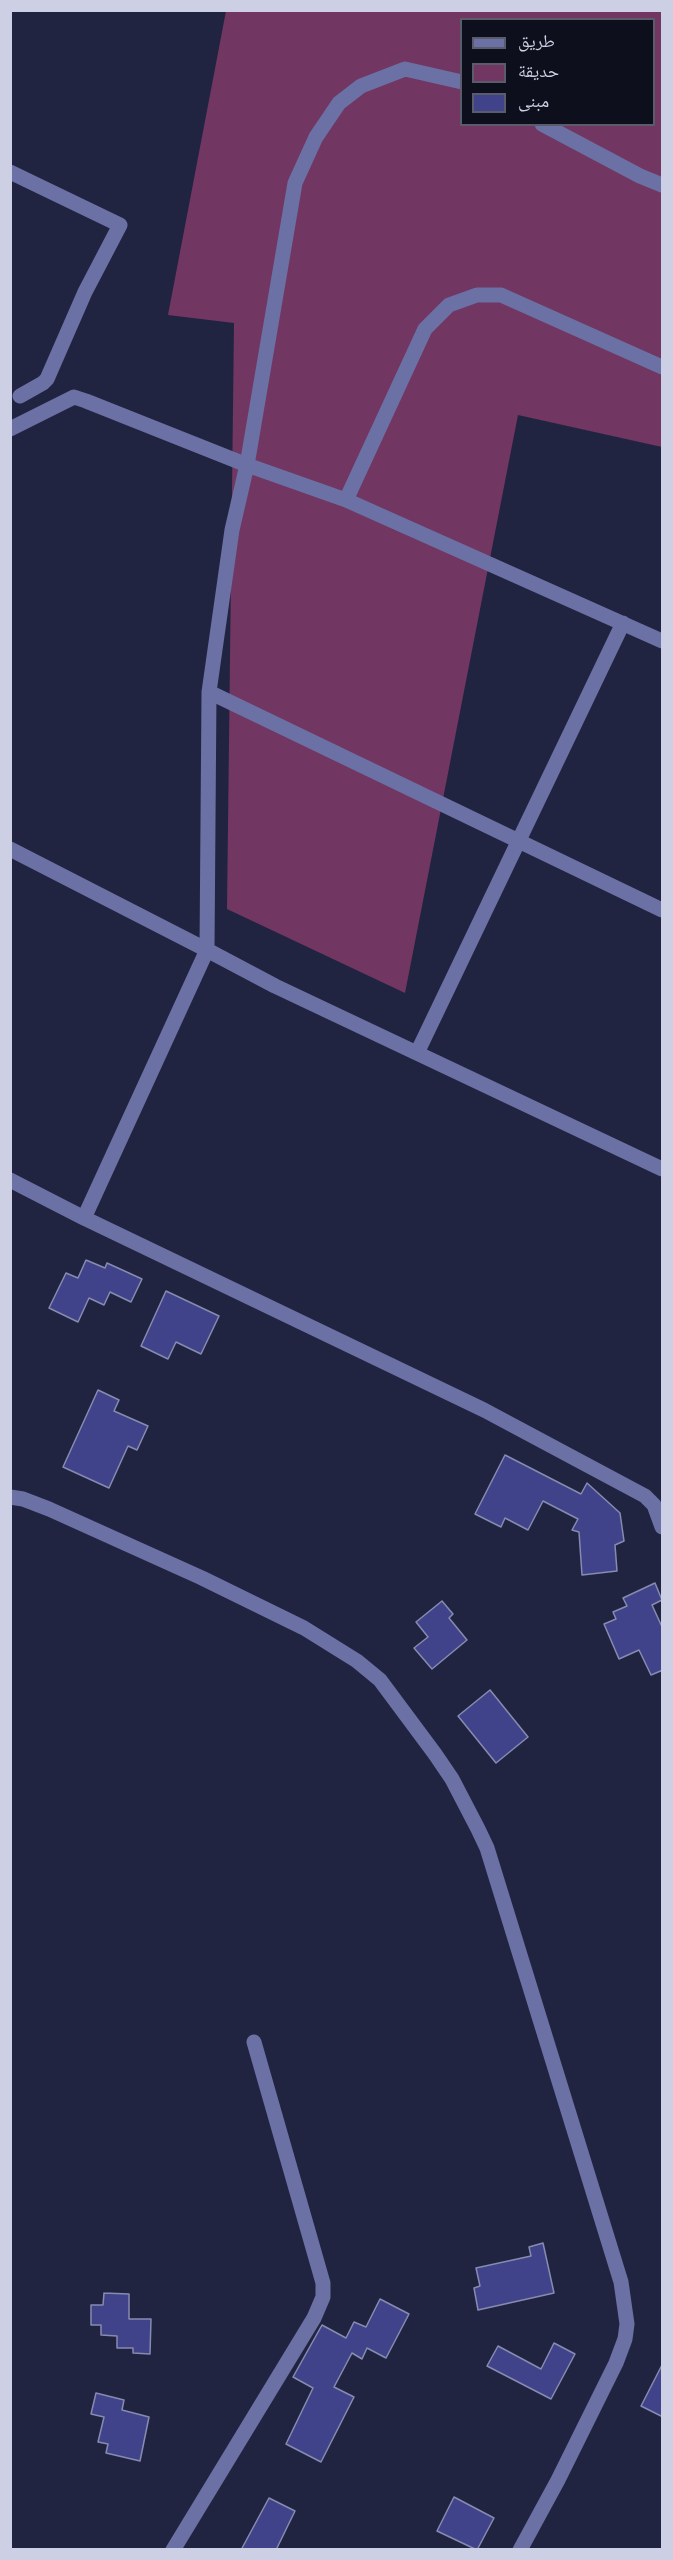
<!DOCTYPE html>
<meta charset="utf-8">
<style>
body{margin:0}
#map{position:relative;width:673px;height:2560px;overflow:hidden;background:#212441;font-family:"Times New Roman","Noto Naskh Arabic",serif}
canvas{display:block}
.frame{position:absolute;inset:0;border:12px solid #cdd0e4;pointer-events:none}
.legend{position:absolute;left:460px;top:18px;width:195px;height:108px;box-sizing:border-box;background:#0d0f1c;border:2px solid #5a5c6c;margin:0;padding:8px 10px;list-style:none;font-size:18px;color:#cdd0e4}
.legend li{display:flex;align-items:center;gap:12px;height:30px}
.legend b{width:30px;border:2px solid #5a5c6c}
</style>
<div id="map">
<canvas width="673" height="2560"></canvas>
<div class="frame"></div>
<ul class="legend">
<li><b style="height:8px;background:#6b71a4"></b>طريق</li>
<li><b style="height:16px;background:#713762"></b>حديقة</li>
<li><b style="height:16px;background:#41438a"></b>مبنى</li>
</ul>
</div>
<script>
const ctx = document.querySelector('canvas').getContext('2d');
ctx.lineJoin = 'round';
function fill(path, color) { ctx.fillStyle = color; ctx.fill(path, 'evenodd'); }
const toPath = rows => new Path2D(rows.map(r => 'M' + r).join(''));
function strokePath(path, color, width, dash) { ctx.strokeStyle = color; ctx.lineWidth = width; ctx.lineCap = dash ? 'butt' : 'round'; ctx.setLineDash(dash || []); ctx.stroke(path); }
const green = toPath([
 [226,11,662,11,662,447,518,415,405,993,227,909,234,323,168,315],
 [462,20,654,20,654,124,462,124]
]);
const building = toPath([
 [86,1260,105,1268,107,1263,142,1279,131,1302,110,1292,104,1305,89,1298,78,1322,49,1308,66,1273,78,1278,86,1260],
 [166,1291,219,1316,201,1354,176,1342,168,1359,141,1346,166,1291],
 [98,1390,119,1400,114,1411,148,1426,137,1450,128,1446,109,1488,63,1467,98,1390],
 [505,1455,581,1494,587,1483,620,1513,624,1541,615,1545,617,1571,582,1575,579,1532,572,1530,578,1519,543,1501,528,1530,505,1518,501,1527,475,1514,505,1455],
 [655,1583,662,1600,652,1605,663,1629,663,1670,651,1675,639,1650,619,1659,604,1624,616,1619,613,1612,627,1606,623,1598,655,1583],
 [442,1601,453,1614,449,1618,467,1640,432,1669,414,1648,428,1637,416,1622,442,1601],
 [490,1690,528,1737,496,1763,458,1716,490,1690],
 [543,2243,554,2293,478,2310,474,2288,480,2286,476,2268,531,2256,529,2247,543,2243],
 [104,2293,129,2294,129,2319,151,2319,150,2354,133,2353,133,2348,117,2348,117,2336,101,2335,101,2325,91,2325,91,2305,103,2305,104,2293],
 [380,2299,409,2314,386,2358,367,2348,362,2359,352,2353,334,2387,354,2397,321,2462,286,2444,313,2388,293,2377,322,2325,346,2338,354,2322,366,2327,380,2299],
 [554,2343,575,2354,551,2399,487,2366,498,2346,541,2369,554,2343],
 [663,2363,663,2417,641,2406,663,2363],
 [96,2393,124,2400,122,2410,149,2417,140,2461,106,2453,108,2444,98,2442,104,2417,91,2414,96,2393],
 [454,2497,494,2518,477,2550,437,2531,454,2497],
 [269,2498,295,2511,276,2550,241,2550,269,2498]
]);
const minor = toPath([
 [462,82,405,69,361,86,339,103,316,137,295,183,247,465,232,530,209,692,207,950,275,986,662,1169],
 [542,124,640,176,662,185],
 [10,172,120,225,85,292,47,379,43,383,20,396],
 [10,429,74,397,86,401,247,465,346,500,662,641],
 [346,500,425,329,449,305,477,295,501,295,662,367],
 [209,692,662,910],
 [10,849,207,950,84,1218],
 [417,1053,623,623],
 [10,1180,84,1218,484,1410,645,1496,654,1505,662,1527],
 [10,1497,23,1499,49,1509,202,1578,304,1628,357,1661,380,1680,435,1754,452,1779,478,1829,487,1848,621,2282,627,2324,625,2339,616,2363,558,2480,520,2550],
 [173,2550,314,2318,323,2297,323,2283,254,2042]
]);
fill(green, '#713762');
fill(building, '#41438a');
strokePath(building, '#868bb0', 1.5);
strokePath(minor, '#6b71a4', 15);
</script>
